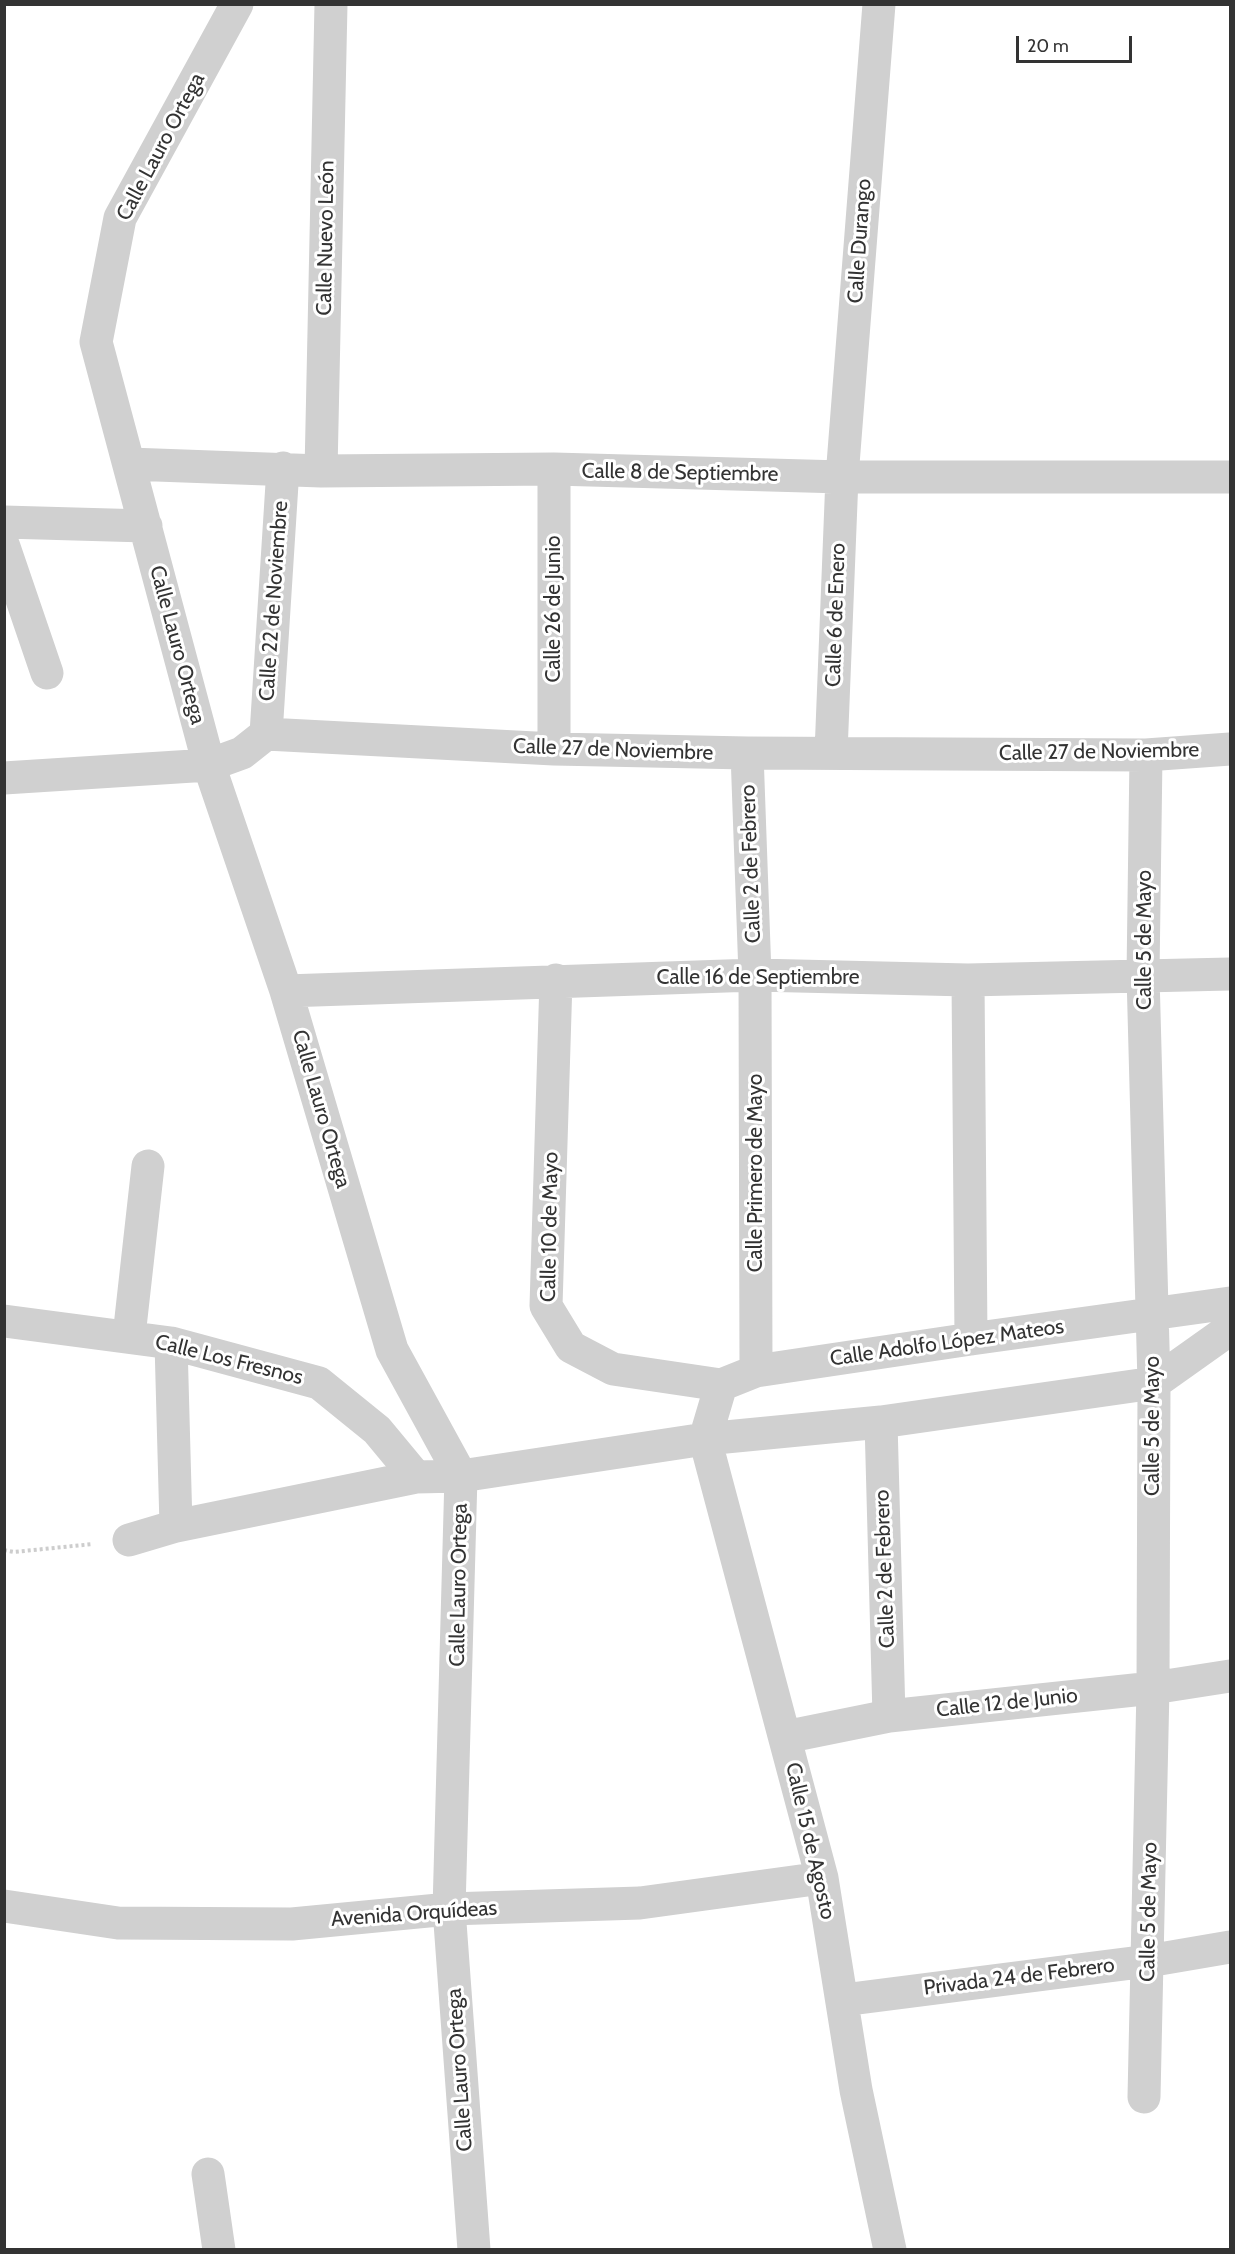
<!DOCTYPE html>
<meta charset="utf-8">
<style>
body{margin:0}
#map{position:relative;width:1235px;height:2254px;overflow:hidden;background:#fff;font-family:Cabin,sans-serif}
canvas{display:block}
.frame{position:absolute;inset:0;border:6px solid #333;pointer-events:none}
.scale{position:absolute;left:1016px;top:36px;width:116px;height:27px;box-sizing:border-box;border:3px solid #333;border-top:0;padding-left:8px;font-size:18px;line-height:21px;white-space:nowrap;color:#333;-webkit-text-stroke:4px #fff;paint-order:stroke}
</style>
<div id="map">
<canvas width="1235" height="2254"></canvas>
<div class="frame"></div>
<div class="scale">20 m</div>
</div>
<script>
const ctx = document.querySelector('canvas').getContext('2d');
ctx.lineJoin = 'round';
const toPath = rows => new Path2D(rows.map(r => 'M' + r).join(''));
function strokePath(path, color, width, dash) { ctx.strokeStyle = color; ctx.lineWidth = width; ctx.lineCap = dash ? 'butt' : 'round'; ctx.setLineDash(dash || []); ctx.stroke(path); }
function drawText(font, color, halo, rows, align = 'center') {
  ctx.font = font + ' Cabin,sans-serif'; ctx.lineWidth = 6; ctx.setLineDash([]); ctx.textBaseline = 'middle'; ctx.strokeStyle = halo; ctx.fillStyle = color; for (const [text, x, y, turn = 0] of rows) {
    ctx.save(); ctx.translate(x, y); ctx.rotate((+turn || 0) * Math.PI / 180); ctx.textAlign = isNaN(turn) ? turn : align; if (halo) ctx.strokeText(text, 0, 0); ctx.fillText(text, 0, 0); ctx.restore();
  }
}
const path = toPath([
 [4,1550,14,1552,93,1544]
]);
const street = toPath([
 [237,4,120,218,96,342,209,765,286,991,392,1350,461,1476,449,1909,474,2250],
 [129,464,321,471,554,469,842,477,1230,477],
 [321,471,331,4],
 [4,522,146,526],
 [4,547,47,673],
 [266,734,283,468],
 [554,749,554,469],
 [747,753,755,975,756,1371],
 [831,753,842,477,879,4],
 [4,778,209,765,242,753,266,734,554,749,747,753,1146,755,1230,749],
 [556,980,546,1306,571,1347,613,1369,721,1385],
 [968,980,971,1339],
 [286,991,755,975,968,980,1230,974],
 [4,1321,171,1343,319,1383,377,1430,416,1477],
 [129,1336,148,1166],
 [171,1343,176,1526],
 [881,1422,889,1716],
 [705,1439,822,1878,856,2090,890,2250],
 [705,1439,721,1385,756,1371,971,1339,1230,1303],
 [129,1540,176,1526,416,1477,461,1476,705,1439,881,1422,1154,1383,1230,1329],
 [785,1737,889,1716,1153,1688,1230,1676],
 [4,1906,118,1923,292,1924,449,1909,640,1903,822,1878],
 [843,2000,1148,1961,1230,1947],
 [1144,2097,1153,1688,1154,1383,1143,975,1146,755],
 [208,2174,219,2250]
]);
const streetNames = [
 ["Calle Lauro Ortega",161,147,-62],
 ["Calle Nuevo León",326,238,-89],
 ["Calle Durango",860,241,-86],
 ["Calle 8 de Septiembre",680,473,1],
 ["Calle 22 de Noviembre",274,601,-86],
 ["Calle 26 de Junio",554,609,-90],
 ["Calle 6 de Enero",836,615,-88],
 ["Calle Lauro Ortega",177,645,75],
 ["Calle 27 de Noviembre",613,750,2],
 ["Calle 27 de Noviembre",1099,752,-1],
 ["Calle 2 de Febrero",751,864,-92],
 ["Calle 5 de Mayo",1145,940,-90],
 ["Calle 16 de Septiembre",758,978],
 ["Calle Lauro Ortega",321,1109,74],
 ["Calle Primero de Mayo",756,1173,-90],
 ["Calle 10 de Mayo",550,1227,-89],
 ["Calle Adolfo López Mateos",947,1343,-8],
 ["Calle Los Fresnos",229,1360,14],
 ["Calle 5 de Mayo",1153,1426,-90],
 ["Calle 2 de Febrero",885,1569,-92],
 ["Calle Lauro Ortega",459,1585,-89],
 ["Calle 12 de Junio",1007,1703,-6],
 ["Calle 15 de Agosto",810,1841,77],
 ["Calle 5 de Mayo",1149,1912,-89],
 ["Avenida Orquídeas",414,1914,-4],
 ["Privada 24 de Febrero",1019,1977,-7],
 ["Calle Lauro Ortega",460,2070,-94]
];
strokePath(path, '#cdcdcd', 4, [3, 3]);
strokePath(street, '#d0d0d0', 33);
drawText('21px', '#333', '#fff', streetNames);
</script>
